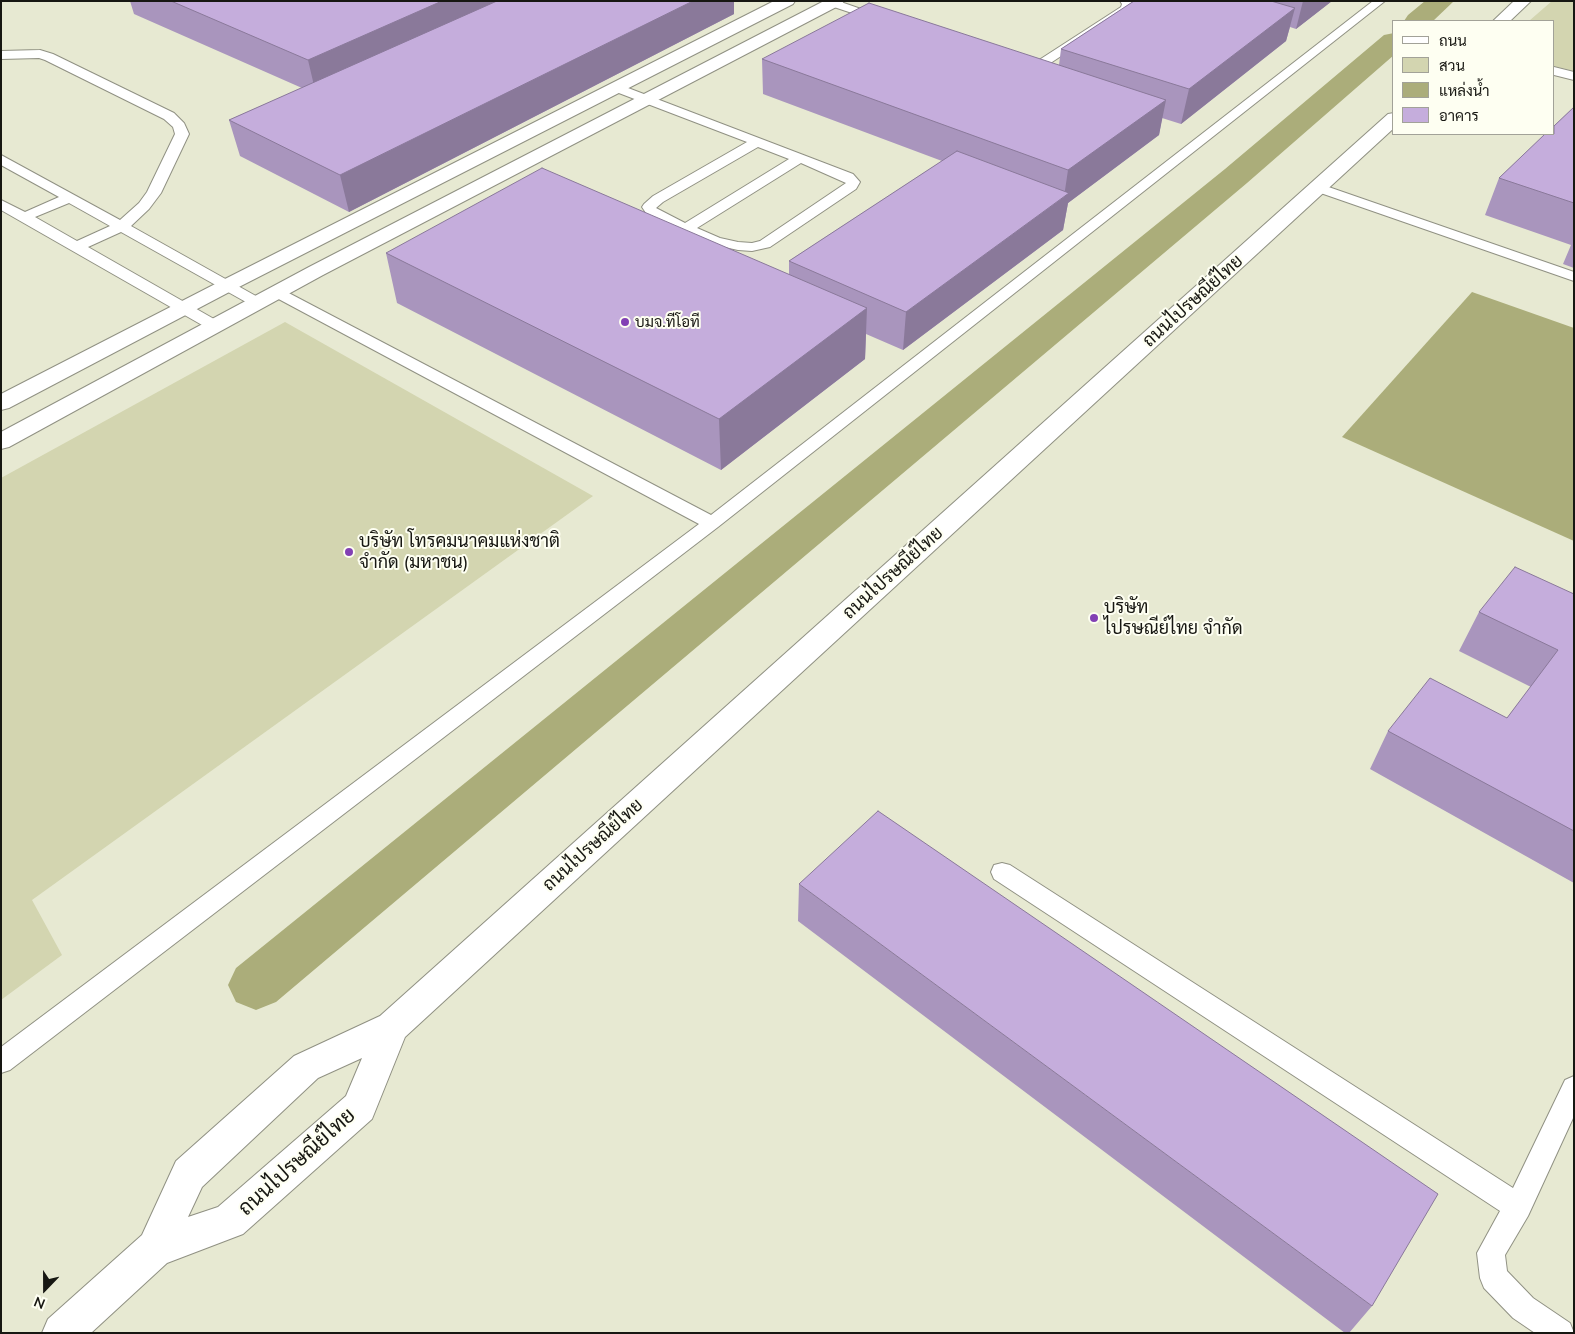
<!DOCTYPE html>
<meta charset="utf-8">
<style>
body{margin:0}
#map{position:relative;width:1575px;height:1334px;overflow:hidden;background:#f1f2e2;font-family:Mulish,Sarabun,sans-serif}
canvas{display:block}
.frame{position:absolute;inset:0;border:2px solid #171712;pointer-events:none}
.legend{position:absolute;left:1392px;top:20px;width:162px;height:115px;box-sizing:border-box;background:#fefff2;border:1px solid #a2a298;margin:0;padding:6px 9px;list-style:none;font-size:15px;color:#171712}
.legend li{display:flex;align-items:center;gap:10px;height:25px}
.legend b{width:25px;border:1px solid #a2a298}
.north{position:absolute;left:20px;top:1264px;width:50px;height:50px;-webkit-text-stroke:4px #fefff2;paint-order:stroke;rotate:202deg;font-size:14px;font-weight:700;line-height:20px;text-align:center;color:#171712}
.north::after{content:'';display:block;margin:auto;width:18px;height:22px;background:#171712;clip-path:polygon(50% 0,100% 100%,50% 72%,0 100%)}
</style>
<div id="map">
<canvas width="1575" height="1334"></canvas>
<div class="frame"></div>
<ul class="legend">
<li><b style="height:6px;background:#fff"></b>ถนน</li>
<li><b style="height:14px;background:#d3d5b0"></b>สวน</li>
<li><b style="height:14px;background:#abad7a"></b>แหล่งน้ำ</li>
<li><b style="height:14px;background:#c5addc"></b>อาคาร</li>
</ul>
<div class="north">N</div>
</div>
<script>
const ctx = document.querySelector('canvas').getContext('2d');
ctx.lineJoin = 'round';
function fill(path, color) { ctx.fillStyle = color; ctx.fill(path, 'evenodd'); }
const toPath = rows => new Path2D(rows.map(r => 'M' + r).join(''));
function strokePath(path, color, width, dash) { ctx.strokeStyle = color; ctx.lineWidth = width; ctx.lineCap = dash ? 'butt' : 'round'; ctx.setLineDash(dash || []); ctx.stroke(path); }
function drawText(font, color, halo, rows, align = 'center') {
  ctx.font = font + ' Mulish,Sarabun,sans-serif'; ctx.lineWidth = 4; ctx.setLineDash([]); ctx.textBaseline = 'middle'; ctx.strokeStyle = halo; ctx.fillStyle = color; for (const [text, x, y, turn = 0] of rows) {
    ctx.save(); ctx.translate(x, y); ctx.rotate((+turn || 0) * Math.PI / 180); ctx.textAlign = isNaN(turn) ? turn : align; if (halo) ctx.strokeText(text, 0, 0); ctx.fillText(text, 0, 0); ctx.restore();
  }
}
const built = toPath([
 [1,1,1574,1,1574,1333,1,1333],
 [1394,21,1554,21,1554,134,1394,134]
]);
const green = toPath([
 [1552,1,1574,1,1574,71,1554,66,1554,21,1529,21],
 [285,322,593,496,32,900,62,955,1,1000,1,478]
]);
const water = toPath([
 [1472,292,1574,328,1574,541,1342,437]
]);
const canal = toPath([
 [1425,1,1454,1,1433,21,1404,21,1408,15,1425,1],
 [1394,33,1394,55,1247,183,276,1002,256,1010,236,1002,228,985,236,968,1225,169,1384,35,1394,33]
]);
const lane = toPath([
 [828,1,838,1,884,17,886,19,884,21,876,21,828,5,828,1],
 [1120,1,1132,1,1134,4,1129,11,1043,68,1021,70,1015,66,1021,62,1036,62,1121,7,1122,4,1120,1],
 [1373,1,1385,1,718,527,10,1070,1,1073,1,1047,699,524,273,296,270,293,273,290,283,290,711,515,1373,1],
 [40,50,53,54,174,113,184,123,189,134,161,193,149,209,131,226,263,300,266,303,263,306,253,306,121,232,88,247,221,323,223,326,221,329,215,331,209,329,1,210,1,200,25,212,59,197,1,165,1,155,120,220,139,203,147,192,175,134,173,127,164,119,45,60,39,58,1,59,1,51,40,50],
 [69,203,110,226,77,241,35,217,69,203],
 [1554,67,1574,72,1574,80,1554,75,1554,67],
 [615,83,853,174,860,182,856,189,770,247,752,251,738,250,711,244,681,232,648,216,642,207,644,204,653,196,747,142,611,90,609,87,615,83],
 [758,147,789,159,685,223,656,208,663,202,758,147],
 [801,163,846,183,760,241,752,243,738,242,720,238,697,228,801,163],
 [1317,183,1574,272,1574,281,1312,190,1310,187,1317,183],
 [1002,863,1010,865,1513,1188,1565,1080,1574,1076,1574,1116,1528,1216,1505,1255,1507,1271,1533,1298,1570,1323,1574,1333,1535,1333,1513,1318,1484,1288,1480,1278,1477,1253,1500,1211,994,879,991,872,994,865,1002,863]
]);
const street = toPath([
 [774,1,795,1,793,4,235,289,9,408,1,410,1,394,221,281,774,1],
 [824,1,844,1,842,4,323,275,9,447,1,449,1,432,309,267,824,1],
 [1514,1,1531,1,1510,21,1493,21,1514,1],
 [1394,113,1394,128,405,1037,372,1119,243,1234,167,1263,91,1333,42,1333,48,1319,142,1235,176,1161,294,1056,380,1016,1388,114,1394,113],
 [362,1058,346,1096,218,1207,188,1217,202,1187,318,1078,362,1058]
]);
const wall = toPath([
 [130,1,734,1,734,14,349,212,240,156,229,120,302,88,134,14],
 [1134,1,1332,1,1296,29,1290,27,1286,41,1181,124,1162,118,1159,135,1068,203,1063,230,903,350,866,334,865,359,721,470,397,303,386,253,789,274,789,261,942,161,763,94,762,59,1059,65,1061,49],
 [1574,107,1574,268,1563,264,1571,245,1485,215,1499,178],
 [1574,594,1574,883,1370,769,1388,731,1507,718,1531,687,1459,651,1479,612],
 [799,884,1372,1306,1349,1333,1345,1333,798,921]
]);
const shadedWall = toPath([
 [442,1,507,1,316,94,308,60],
 [693,1,734,1,734,14,349,212,340,175],
 [1303,1,1332,1,1296,29],
 [1295,8,1286,41,1181,124,1189,89],
 [1166,100,1159,135,1068,203,1063,230,903,350,906,312,1064,197,1068,170],
 [867,308,865,359,721,470,719,419]
]);
const building = toPath([
 [171,1,442,1,308,60,171,1],
 [497,1,693,1,340,175,229,120,497,1],
 [1134,1,1271,1,1295,8,1189,89,1061,49,1134,1],
 [869,3,1166,100,1068,170,762,59,869,3],
 [1574,107,1574,203,1499,178,1545,134,1554,134,1554,126,1574,107],
 [957,151,1069,193,906,312,789,261,957,151],
 [542,168,867,308,719,419,386,253,542,168],
 [1515,567,1574,594,1574,831,1388,731,1430,678,1507,718,1558,650,1479,612,1515,567],
 [878,811,1438,1194,1372,1306,799,884,878,811]
]);
const markers = [
 [625,322,5,"#8240b4"],
 [349,552,5,"#8240b4"],
 [1094,618,5,"#8240b4"]
];
const farPoinames = [
 ["บมจ.ทีโอที",635,322]
];
const streetNames = [
 ["ถนนไปรษณีย์ไทย",1193,301,-42],
 ["ถนนไปรษณีย์ไทย",893,573,-42],
 ["ถนนไปรษณีย์ไทย",593,845,-42]
];
const poiNames = [
 ["บริษัท โทรคมนาคมแห่งชาติ",359,542],
 ["จำกัด (มหาชน)",359,563],
 ["บริษัท",1104,608],
 ["ไปรษณีย์ไทย จำกัด",1104,629]
];
const nearStreetnames = [
 ["ถนนไปรษณีย์ไทย",297,1162,-42]
];
fill(built, '#e7e9d2');
fill(green, '#d3d5b0');
fill(water, '#abad7a');
fill(canal, '#abad7a');
strokePath(lane, '#909183', 2);
strokePath(street, '#909183', 2);
fill(lane, '#fff');
fill(street, '#fff');
fill(wall, '#a995bd');
fill(shadedWall, '#8a799a');
fill(building, '#c5addc');
strokePath(building, '#8a799a', 1);
for (const [x, y, r, color] of markers) { const dot = new Path2D(); dot.arc(x, y, r, 0, 2 * Math.PI); ctx.fillStyle = color; ctx.fill(dot); strokePath(dot, '#fefff2', 2); }
drawText('15px', '#171712', '#fefff2', farPoinames, 'left');
drawText('18px', '#171712', '#fefff2', streetNames);
drawText('18px', '#171712', '#fefff2', poiNames, 'left');
drawText('21px', '#171712', '#fefff2', nearStreetnames);
</script>
